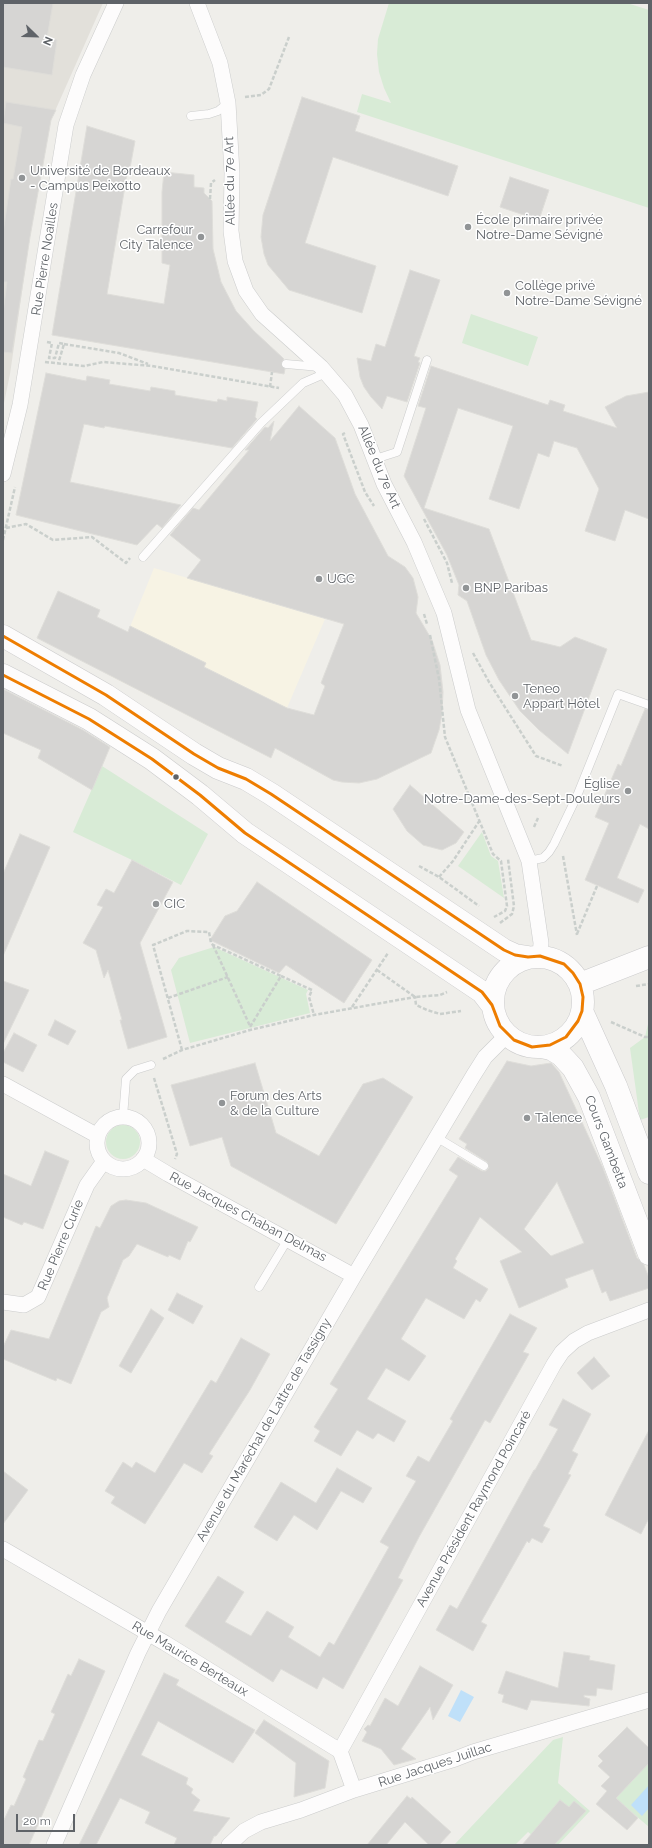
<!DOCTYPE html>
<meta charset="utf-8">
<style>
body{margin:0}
#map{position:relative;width:652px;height:1848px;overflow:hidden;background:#efeeea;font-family:Raleway,sans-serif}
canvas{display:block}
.frame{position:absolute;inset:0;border:4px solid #5f6368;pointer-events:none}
.north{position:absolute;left:16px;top:16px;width:40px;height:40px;-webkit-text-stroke:3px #fff;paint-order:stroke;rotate:113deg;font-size:11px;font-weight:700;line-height:16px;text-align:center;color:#5f6368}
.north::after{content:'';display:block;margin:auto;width:14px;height:18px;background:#5f6368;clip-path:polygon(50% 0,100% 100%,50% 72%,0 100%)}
.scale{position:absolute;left:16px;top:1814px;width:59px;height:18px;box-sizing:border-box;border:2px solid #5f6368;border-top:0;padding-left:5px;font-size:12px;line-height:14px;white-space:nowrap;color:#5f6368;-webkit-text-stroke:3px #fff;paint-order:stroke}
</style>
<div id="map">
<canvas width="652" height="1848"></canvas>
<div class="frame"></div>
<div class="north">N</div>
<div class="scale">20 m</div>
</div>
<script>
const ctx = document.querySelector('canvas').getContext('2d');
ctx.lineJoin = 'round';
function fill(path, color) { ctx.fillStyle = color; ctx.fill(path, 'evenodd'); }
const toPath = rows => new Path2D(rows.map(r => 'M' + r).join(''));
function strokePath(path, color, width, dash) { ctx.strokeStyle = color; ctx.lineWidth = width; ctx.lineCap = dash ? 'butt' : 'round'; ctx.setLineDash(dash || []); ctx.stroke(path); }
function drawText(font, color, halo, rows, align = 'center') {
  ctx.font = font + ' Raleway,sans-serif'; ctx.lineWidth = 3; ctx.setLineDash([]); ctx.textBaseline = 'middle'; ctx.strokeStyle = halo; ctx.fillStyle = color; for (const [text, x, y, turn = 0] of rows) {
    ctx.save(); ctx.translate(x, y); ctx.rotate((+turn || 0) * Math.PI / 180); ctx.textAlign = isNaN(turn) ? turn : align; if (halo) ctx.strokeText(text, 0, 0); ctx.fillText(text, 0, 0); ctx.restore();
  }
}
const commercial = toPath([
 [154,568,325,619,287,708,271,758,110,676]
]);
const education = toPath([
 [3,3,103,3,51,120,30,237,10,374,3,408]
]);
const green = toPath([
 [389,3,627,3,649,10,649,208,357,112,362,94,391,103,384,88,379,72,377,54,378,39],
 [471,314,538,337,528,366,462,343],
 [102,766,208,834,181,885,132,860,73,832],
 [482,832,491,856,498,861,504,898,458,866],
 [214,947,308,990,306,994,310,1013,190,1043,171,970,179,958],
 [649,1020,649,1117,640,1120,630,1048,645,1037],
 '106 1142a17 17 0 1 1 34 0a17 17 0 1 1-34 0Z',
 [563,1737,558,1783,590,1811,558,1845,545,1845,528,1832,515,1845,454,1845,553,1740],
 [649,1748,649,1827,614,1797]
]);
const water = toPath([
 [461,1690,474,1697,460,1722,448,1716],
 [649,1785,649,1808,642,1816,631,1805]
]);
const building = toPath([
 [3,3,53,3,47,38,57,40,52,75,3,67,3,3],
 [302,97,360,116,355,131,458,166,448,196,333,157,305,243,376,266,362,313,289,290,268,265,264,254,261,237,263,215,302,97],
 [6,102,56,110,51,120,30,237,12,353,3,352,3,313,7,282,3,282,3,233,11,179,13,179,22,127,3,123,6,102],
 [87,126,135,141,130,168,128,168,107,294,164,304,170,265,162,263,162,192,164,172,194,175,194,187,204,188,204,193,212,201,213,249,221,282,236,311,254,331,283,358,284,359,281,364,285,369,284,374,52,335,87,126],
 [510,177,549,190,539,220,500,207,510,177],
 [410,270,440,280,414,356,420,358,418,362,420,363,407,402,387,396,382,409,371,397,364,387,360,377,357,358,371,361,376,344,385,347,410,270],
 [431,366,548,405,550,400,565,405,563,411,617,428,605,407,626,396,649,392,649,519,625,510,615,541,585,531,599,489,577,448,554,441,549,457,538,453,519,509,489,499,513,426,458,408,424,508,489,529,531,640,560,647,575,637,607,649,568,754,539,730,520,711,499,680,486,655,467,601,458,595,459,585,447,555,404,476,426,408,418,406,431,366],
 [46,373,86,381,87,376,110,380,109,384,150,391,151,387,175,391,175,395,217,402,218,399,227,401,227,397,258,402,255,417,257,419,232,448,105,426,104,428,84,424,70,482,181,505,162,528,157,524,137,545,16,515,46,373],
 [299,406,335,438,355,494,388,556,405,567,413,578,418,597,416,613,432,640,440,665,443,692,442,714,439,730,431,753,377,779,359,783,342,782,333,780,275,748,271,758,37,638,58,591,100,610,97,617,128,632,130,626,206,663,204,667,287,708,314,715,325,686,321,683,344,624,187,578,201,560,170,535,193,508,199,510,249,450,245,450,265,427,268,428,274,421,270,441,299,406],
 [3,689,83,730,110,747,92,790,38,758,41,750,3,733,3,689],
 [645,709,649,710,649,829,640,824,617,878,644,890,638,903,585,880,609,823,595,817,618,764,621,766,645,709],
 [410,785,464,832,456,843,442,850,423,845,407,831,393,809,410,785],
 [20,834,50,847,3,956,3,874,20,834],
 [132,860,173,882,140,943,167,1037,128,1049,120,1020,122,1020,108,970,104,978,96,950,83,943,103,907,97,905,106,889,114,893,132,860],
 [257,882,372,960,344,1003,286,965,279,973,210,940,225,916,237,911,257,882],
 [3,981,29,990,3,1044,3,981],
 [55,1020,76,1031,68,1045,48,1035,55,1020],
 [14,1033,37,1045,23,1072,3,1062,3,1053,14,1033],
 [507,1061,531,1066,551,1063,559,1072,603,1168,637,1258,644,1265,649,1278,649,1288,610,1301,606,1291,602,1293,593,1269,565,1279,568,1287,519,1308,500,1261,522,1252,480,1217,455,1259,457,1261,453,1268,488,1289,480,1302,476,1299,464,1319,426,1298,401,1339,426,1356,409,1381,386,1368,367,1399,406,1421,394,1442,378,1433,373,1439,357,1430,341,1456,314,1441,320,1431,314,1427,338,1389,330,1384,458,1176,449,1170,458,1157,482,1171,486,1171,489,1168,487,1162,465,1148,467,1144,459,1139,507,1061],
 [557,1182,584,1243,551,1256,524,1229,557,1182],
 [255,1063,276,1133,319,1156,363,1084,383,1078,413,1097,336,1224,231,1166,222,1137,190,1146,171,1085,255,1063],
 [45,1151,69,1161,43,1229,24,1222,22,1225,3,1217,3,1174,31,1186,45,1151],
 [126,1200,146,1203,198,1227,190,1242,188,1241,180,1260,169,1255,168,1257,137,1244,129,1256,123,1260,107,1298,109,1307,101,1312,71,1384,57,1378,56,1381,3,1359,3,1347,11,1330,49,1339,96,1226,100,1228,111,1206,119,1201,126,1200],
 [177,1293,203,1306,193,1324,168,1310,177,1293],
 [151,1309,164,1318,131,1373,119,1366,151,1309],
 [510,1314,537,1328,523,1352,529,1354,490,1423,485,1420,419,1537,398,1578,403,1580,343,1689,323,1677,317,1689,281,1669,273,1682,185,1626,218,1576,244,1592,225,1622,251,1636,267,1611,294,1627,288,1637,320,1657,329,1642,334,1645,389,1547,380,1542,416,1481,406,1476,418,1456,429,1462,453,1421,450,1419,510,1314],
 [241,1338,270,1354,250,1390,209,1454,213,1456,202,1473,184,1463,145,1524,111,1503,115,1497,105,1491,123,1462,132,1468,136,1462,155,1473,211,1380,216,1383,241,1338],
 [594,1357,610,1376,592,1390,577,1373,594,1357],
 [563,1399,591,1414,572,1451,578,1454,568,1474,571,1475,543,1526,550,1529,542,1543,532,1538,529,1543,527,1541,481,1622,487,1625,473,1651,436,1630,450,1605,457,1609,534,1470,535,1470,558,1429,549,1425,563,1399],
 [649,1430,649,1518,641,1534,605,1515,649,1430],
 [337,1468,372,1488,363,1503,341,1491,317,1530,294,1515,277,1541,254,1527,281,1482,316,1503,337,1468],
 [3,1471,28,1490,3,1524,3,1471],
 [564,1652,590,1656,589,1660,615,1665,612,1690,597,1688,596,1696,584,1695,584,1697,590,1699,589,1706,531,1700,527,1710,502,1702,504,1695,498,1693,506,1671,558,1688,564,1652],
 [79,1659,105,1671,29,1845,3,1845,3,1822,11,1805,14,1806,26,1779,23,1777,39,1740,43,1741,55,1714,51,1712,68,1674,71,1676,79,1659],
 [420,1666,453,1685,433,1720,430,1707,401,1749,416,1759,394,1765,381,1749,362,1741,367,1732,364,1729,368,1725,370,1726,385,1698,398,1706,420,1666],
 [164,1673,179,1680,176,1685,255,1730,233,1763,158,1721,141,1755,188,1778,186,1784,193,1789,191,1793,200,1800,193,1811,230,1818,216,1836,214,1836,210,1845,174,1845,177,1838,145,1823,150,1812,120,1798,96,1845,79,1845,164,1673],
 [264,1720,329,1761,325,1788,294,1797,296,1763,255,1733,264,1720],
 [627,1727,649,1748,649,1763,616,1798,638,1818,627,1830,596,1804,607,1791,601,1786,610,1777,598,1766,603,1761,598,1756,627,1727],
 [407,1796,411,1799,412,1797,451,1832,439,1845,429,1845,405,1822,386,1845,367,1845,407,1796],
 [560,1800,569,1807,574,1801,586,1811,554,1845,522,1845,560,1800]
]);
const path = toPath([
 [245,97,261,95,269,89,289,37],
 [210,199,211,183,215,180],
 [47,342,52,343,49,358,55,358,59,343,64,344,58,364],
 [64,344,119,353,148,364],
 [45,362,84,366,103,362,152,366,279,388],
 [270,387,272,372],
 [345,433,343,434,365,492,374,506],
 [424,519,447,563,452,583],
 [6,528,26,524,53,540,92,537,126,563,130,558],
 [3,540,15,487],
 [424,614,427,624],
 [430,635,439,679,445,737,493,854,501,861,507,906,505,911,494,917],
 [473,653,489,682,536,756,563,766],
 [534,827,538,818],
 [563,856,577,935],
 [419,866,439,877,479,906],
 [439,877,453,861,480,820],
 [500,923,512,914,514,906,508,859],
 [577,934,597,886],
 [213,945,250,1026],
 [377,970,415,997,440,995,447,992],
 [281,976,312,990,309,997,314,1015],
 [636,986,649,984],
 [168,998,228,977],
 [352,1007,388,953],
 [611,1022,645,1037,649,1037],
 [182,1050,153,945,187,931,209,932,211,943,213,945,281,976,250,1027,250,1030],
 [163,1059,182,1050,250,1030,314,1015,415,997,416,1005,427,1010,440,1014,461,1011],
 [154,1078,177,1154,175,1159]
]);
const lane = toPath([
 [191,116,209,114,218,111,228,103],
 [286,364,320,367],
 [375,459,397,452,427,360],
 [143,557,261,423,303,383,326,373],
 [529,861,543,858,549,852,554,844,577,796,618,694,649,705],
 [123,1117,126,1079,135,1070,151,1065],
 [436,1137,484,1166],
 [259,1287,288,1239]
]);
const street = toPath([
 [197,3,220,63,228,103,232,173,231,231,235,261,246,291,262,314,321,367,345,395,361,425,384,484,414,542,444,613,468,710,529,861,541,943,540,956],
 [3,474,20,405,66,125,83,75,116,3],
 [3,1084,98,1136],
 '97 1143a26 26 0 1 1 52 0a26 26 0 1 1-52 0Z',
 [143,1159,168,1174,354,1276],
 [3,1302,24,1305,38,1297,87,1185,104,1161],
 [3,1549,165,1643,340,1751,354,1790],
 [340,1751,554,1364,562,1352,574,1341,588,1333,649,1310],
 [54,1845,138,1653,159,1611,354,1276,473,1076,485,1057,507,1035],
 [229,1845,244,1831,261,1822,301,1810,354,1790,455,1759,473,1752,649,1700]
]);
const secondary = toPath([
 [3,636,106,695,194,754,218,768,246,779,271,794,504,950,515,955,528,957],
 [3,675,89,719,152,759,200,795,245,833,482,992,492,1005],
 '493 1002a45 45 0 1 1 90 0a45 45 0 1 1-90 0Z',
 [580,984,649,957],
 [582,1011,616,1086,649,1173],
 [541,1047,551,1049,561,1055,573,1068,589,1097,649,1254]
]);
const bus1 = toPath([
 [3,636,106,695,194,754,218,768,246,779,271,794,504,950,515,955,528,957,540,956,564,964,573,973,580,984,583,997,582,1011,578,1021,566,1037,550,1045,532,1047,514,1040,500,1026,492,1005,482,992,245,833,200,795,152,759,89,719,3,675]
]);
const markers = [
 [22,178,4,"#919496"],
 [468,227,4,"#919496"],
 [201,237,4,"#919496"],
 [507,293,4,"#919496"],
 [319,579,4,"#919496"],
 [466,588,4,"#919496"],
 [515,696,4,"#919496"],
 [176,777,3.5,"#5f6368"],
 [628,791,4,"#919496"],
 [156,904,4,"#919496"],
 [222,1103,4,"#919496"],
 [527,1118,4,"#919496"]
];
const poiNames = [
 ["Université de Bordeaux",30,171],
 ["- Campus Peixotto",30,186],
 ["École primaire privée",476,220],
 ["Notre-Dame Sévigné",476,235],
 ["Carrefour",193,230,"right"],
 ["City Talence",193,245,"right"],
 ["Collège privé",515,286],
 ["Notre-Dame Sévigné",515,301],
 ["UGC",327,579],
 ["BNP Paribas",474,588],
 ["Teneo",523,689],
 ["Appart Hôtel",523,704],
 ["Église",620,784,"right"],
 ["Notre-Dame-des-Sept-Douleurs",620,799,"right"],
 ["CIC",164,904],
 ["Forum des Arts",230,1096],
 ["& de la Culture",230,1111],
 ["Talence",535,1118]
];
const streetNames = [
 ["Allée du 7e Art",230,181,-91],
 ["Rue Pierre Noailles",45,259,-81],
 ["Allée du 7e Art",379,467,67],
 ["Cours Gambetta",606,1142,69],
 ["Rue Jacques Chaban Delmas",248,1217,28],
 ["Rue Pierre Curie",61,1245,-67],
 ["Avenue du Maréchal de Lattre de Tassigny",264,1430,-60],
 ["Avenue Président Raymond Poincaré",474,1509,-61],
 ["Rue Maurice Berteaux",190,1659,31],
 ["Rue Jacques Juillac",435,1765,-18]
];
fill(commercial, '#f7f3e4');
fill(education, '#e2e0da');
fill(green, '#d8ebd6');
fill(water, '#bfe0f9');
fill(building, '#d6d5d3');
strokePath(building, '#deddd9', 1);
strokePath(lane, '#cbcccc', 9);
strokePath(street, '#cbcccc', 16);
strokePath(secondary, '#cacacb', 23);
strokePath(path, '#cacfcc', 2.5, [4, 2]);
strokePath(lane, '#fdfcfc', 8);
strokePath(street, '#fdfcfc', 15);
strokePath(secondary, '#fdfcfc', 22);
strokePath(bus1, '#ee7d00', 3);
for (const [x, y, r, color] of markers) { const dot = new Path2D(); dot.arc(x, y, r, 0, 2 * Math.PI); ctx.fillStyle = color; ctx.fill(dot); strokePath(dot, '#fff', 1.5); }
drawText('13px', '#5f6368', '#fff', poiNames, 'left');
drawText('13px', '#5f6368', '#fff', streetNames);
</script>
